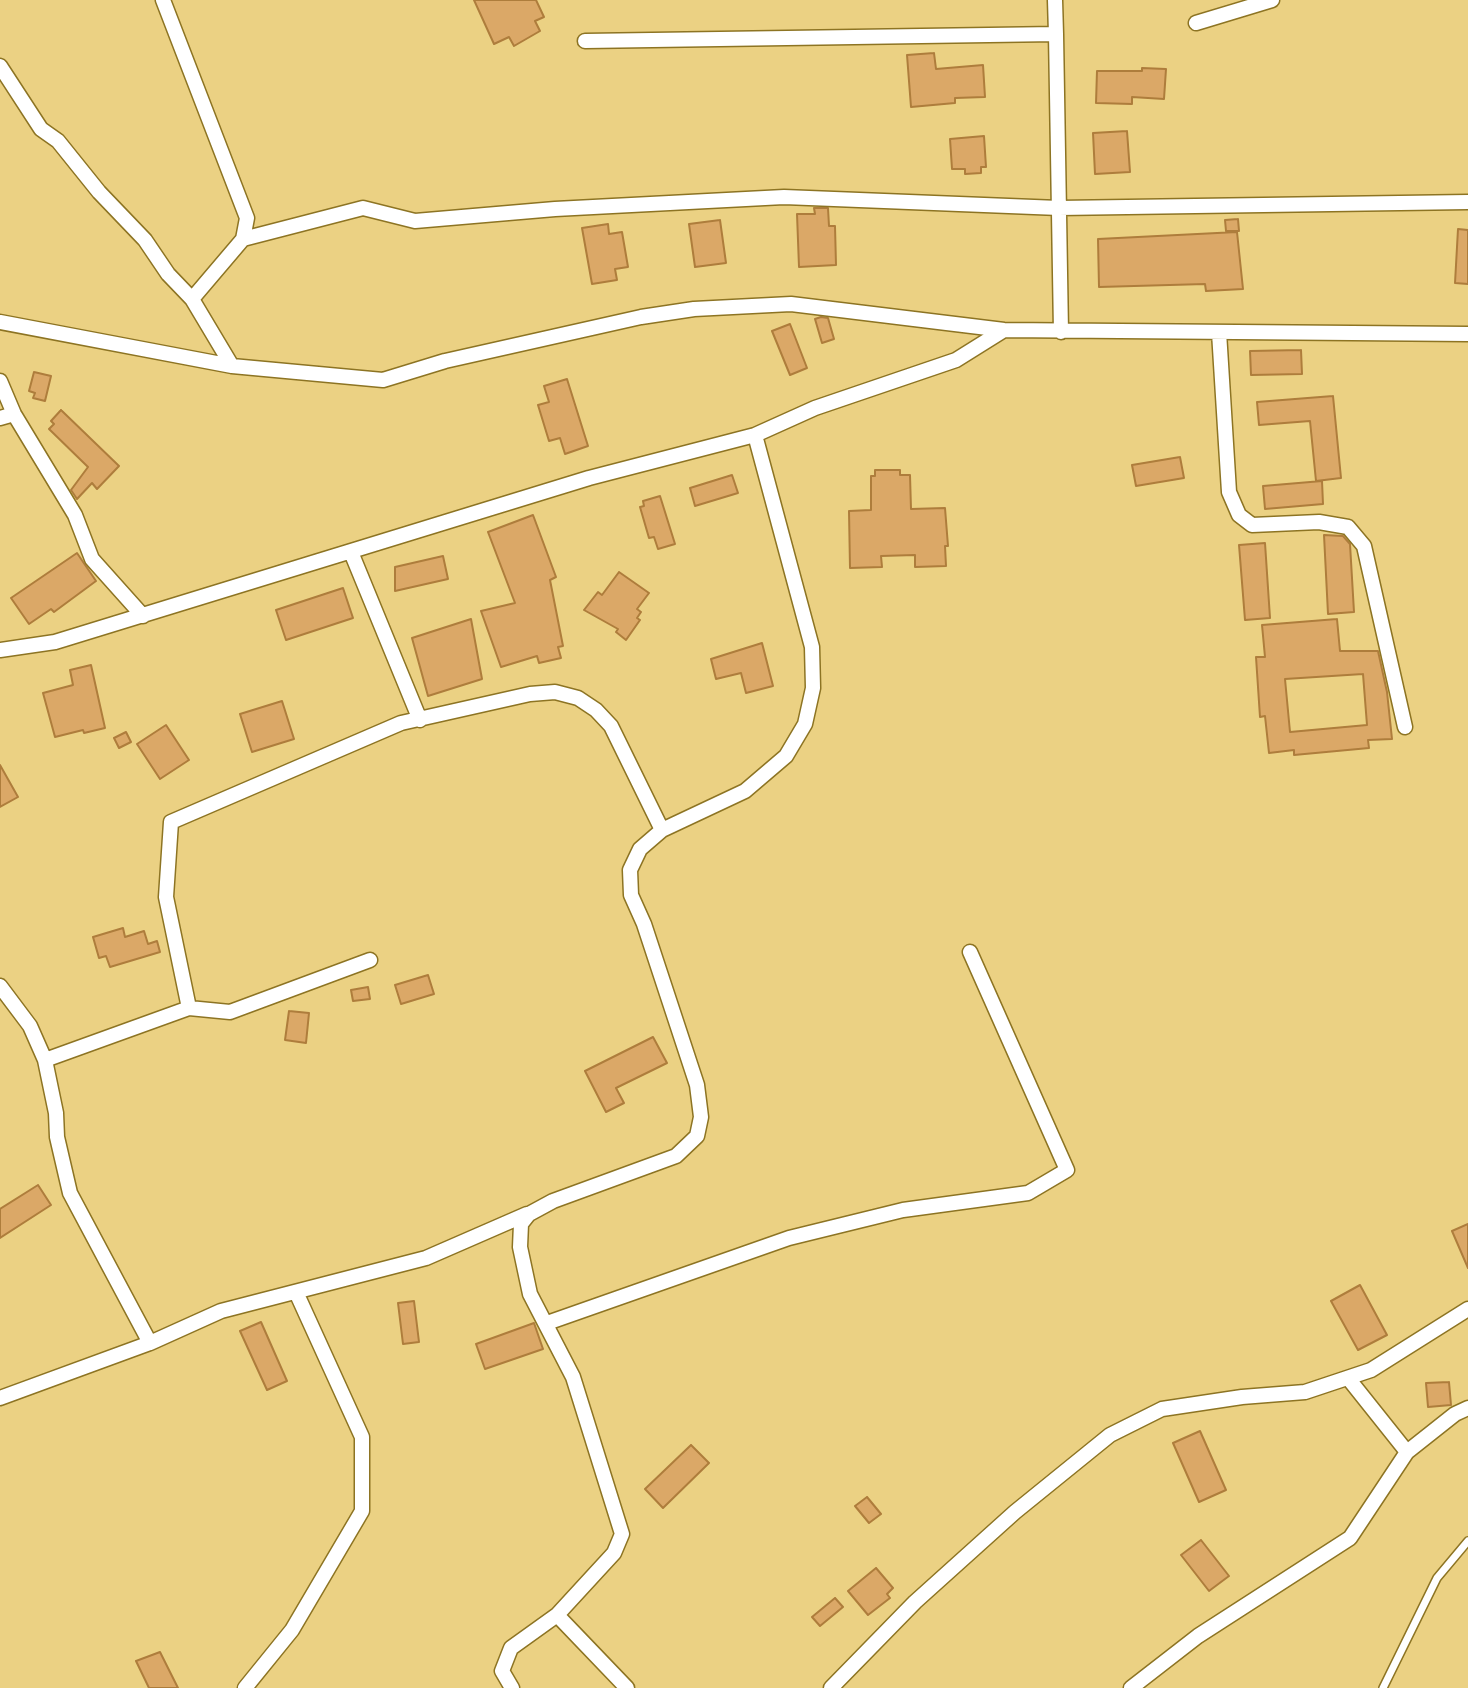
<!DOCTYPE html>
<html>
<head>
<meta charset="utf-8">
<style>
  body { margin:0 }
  canvas { display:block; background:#ebd183 }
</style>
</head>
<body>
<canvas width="1468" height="1688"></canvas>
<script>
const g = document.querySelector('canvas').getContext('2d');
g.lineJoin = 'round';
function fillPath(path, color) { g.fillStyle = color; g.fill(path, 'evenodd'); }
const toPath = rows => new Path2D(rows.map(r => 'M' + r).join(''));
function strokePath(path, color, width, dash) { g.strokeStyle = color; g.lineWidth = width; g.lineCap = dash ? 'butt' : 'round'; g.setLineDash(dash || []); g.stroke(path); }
const building = toPath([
  [474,0,536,0,544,17,535,21,540,31,514,46,509,37,494,44,474,0],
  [934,53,936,69,983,65,985,97,955,98,955,103,911,107,907,55,934,53],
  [1142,68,1166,69,1164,99,1132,97,1132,104,1096,103,1097,71,1142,71,1142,68],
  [1127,131,1130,172,1095,174,1093,133,1127,131],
  [984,136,986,167,981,167,981,173,965,174,965,169,952,169,950,139,984,136],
  [814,208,828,208,829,226,835,226,836,265,799,267,797,214,815,214,814,208],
  [1238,219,1239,231,1226,231,1225,220,1238,219],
  [720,220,726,263,695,267,689,224,720,220],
  [608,224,609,234,622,232,628,267,615,269,617,280,592,284,582,228,608,224],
  [1458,229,1468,230,1468,284,1455,283,1458,229],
  [1237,232,1243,289,1206,291,1205,284,1099,287,1098,239,1237,232],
  [821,317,828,318,834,339,822,343,815,319,821,317],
  [790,324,807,368,790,375,772,331,790,324],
  [1301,350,1302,374,1251,375,1250,351,1301,350],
  [34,372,51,376,45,401,33,398,35,393,29,391,34,372],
  [567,379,588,446,565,454,560,438,549,441,538,405,549,402,544,386,567,379],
  [1333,396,1341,478,1316,481,1310,421,1259,425,1257,402,1333,396],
  [61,410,119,466,97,489,92,483,77,499,71,490,88,467,49,429,54,424,51,421,61,410],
  [1180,457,1184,478,1136,486,1132,465,1180,457],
  [875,470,900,470,900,475,910,475,911,509,945,508,948,546,945,546,946,566,915,567,915,555,881,556,882,567,850,568,849,511,871,510,871,476,875,476,875,470],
  [732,475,738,493,695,506,690,488,732,475],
  [1322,481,1323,504,1265,509,1263,486,1322,481],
  [660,496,675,544,658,549,654,537,649,538,640,507,644,506,643,501,660,496],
  [533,515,556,577,550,580,563,646,558,647,561,658,539,663,537,656,501,667,481,611,515,603,488,532,533,515],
  [1324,535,1343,536,1350,544,1354,612,1328,614,1324,535],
  [1265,543,1270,618,1245,620,1239,545,1265,543],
  [77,553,96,581,54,612,51,609,29,624,11,598,77,553],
  [443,556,448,579,395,591,395,567,443,556],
  [619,572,649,593,637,609,641,612,637,618,640,620,626,640,616,632,618,629,584,610,598,592,602,595,619,572],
  [343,588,353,618,286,640,276,610,343,588],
  [471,619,482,679,428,696,412,638,471,619],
  [1337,619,1340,651,1378,651,1387,692,1392,739,1368,740,1369,748,1294,755,1294,750,1269,753,1265,716,1260,717,1256,657,1265,657,1262,625,1337,619],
  [1363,674,1367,725,1290,732,1285,679,1363,674],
  [762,643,773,686,746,693,741,673,716,679,711,659,762,643],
  [91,665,105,728,84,733,83,730,55,737,43,693,73,685,70,670,91,665],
  [282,701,294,739,252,752,240,714,282,701],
  [166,725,189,760,160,779,137,744,166,725],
  [126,732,131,742,119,748,114,738,126,732],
  [0,765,18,797,0,807,0,765],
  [123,928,125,937,144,931,148,944,157,941,160,952,110,967,106,956,99,958,93,937,123,928],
  [428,975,434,994,401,1004,395,985,428,975],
  [368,987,370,999,353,1001,351,990,368,987],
  [289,1011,309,1013,306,1043,285,1040,289,1011],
  [653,1037,667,1063,616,1088,624,1103,606,1112,585,1071,653,1037],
  [38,1185,51,1205,0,1238,0,1209,38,1185],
  [1468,1224,1468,1268,1452,1231,1468,1224],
  [1360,1285,1387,1335,1358,1350,1331,1301,1360,1285],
  [414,1301,419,1342,403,1344,398,1303,414,1301],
  [261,1322,287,1381,267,1390,240,1331,261,1322],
  [534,1323,543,1349,485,1369,476,1344,534,1323],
  [1449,1382,1451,1405,1428,1407,1426,1383,1449,1382],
  [1200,1431,1226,1490,1199,1502,1173,1443,1200,1431],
  [691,1445,709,1463,663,1508,645,1489,691,1445],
  [867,1497,881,1514,869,1523,855,1506,867,1497],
  [1201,1540,1229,1576,1209,1591,1181,1555,1201,1540],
  [876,1568,893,1588,887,1594,890,1598,868,1615,848,1591,876,1568],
  [835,1598,843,1607,820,1626,812,1617,835,1598],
  [160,1652,178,1688,149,1688,136,1661,160,1652]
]);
const lane = toPath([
  [1383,1688,1437,1578,1468,1541]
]);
const street = toPath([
  [163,0,247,218,243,239,192,299],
  [1055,0,1056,34],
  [1196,23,1272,0],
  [585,41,1056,34,1061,332],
  [0,66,41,129,58,141,99,192,145,240,168,274,192,299,232,366],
  [243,239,363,208,415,221,555,209,784,197,1059,208,1468,202],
  [0,322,232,366,383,380,445,361,641,317,694,309,791,304,1004,330,1468,334],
  [1219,332,1229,492,1239,515,1252,525,1319,522,1348,527,1364,546,1405,727],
  [0,381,14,414,75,515,92,559,143,616],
  [0,418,14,414],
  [351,552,420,720],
  [0,650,55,642,589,478,755,435,815,408,956,360,1004,330],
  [0,986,30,1026,45,1060,56,1113,57,1137,70,1193,150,1343],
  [189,1008,166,897,171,822,401,723,530,694,555,692,578,698,596,710,611,726,662,830],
  [45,1060,189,1008,230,1012,370,960],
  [547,1323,789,1238,903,1210,1028,1193,1067,1170,970,952],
  [1348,1378,1407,1452],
  [0,1398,150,1343,221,1311,426,1258,527,1214],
  [557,1615,627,1688],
  [245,1688,292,1630,362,1511,362,1437,296,1292],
  [512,1688,502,1671,511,1648,557,1615,614,1553,622,1534,573,1377,530,1294,520,1247,521,1224,529,1214,553,1201,676,1156,697,1136,701,1117,697,1085,644,924,631,895,630,870,640,849,662,830,745,791,786,756,805,724,813,688,812,647,755,435],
  [831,1688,915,1602,1015,1512,1110,1435,1162,1409,1242,1397,1305,1392,1371,1370,1468,1309],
  [1131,1688,1198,1636,1350,1538,1407,1452,1455,1414,1468,1408]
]);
fillPath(building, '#dba867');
strokePath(building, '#ae7d3c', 2);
strokePath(lane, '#8d7423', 10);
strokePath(street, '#8d7423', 17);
strokePath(lane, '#fff', 7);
strokePath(street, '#fff', 14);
</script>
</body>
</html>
